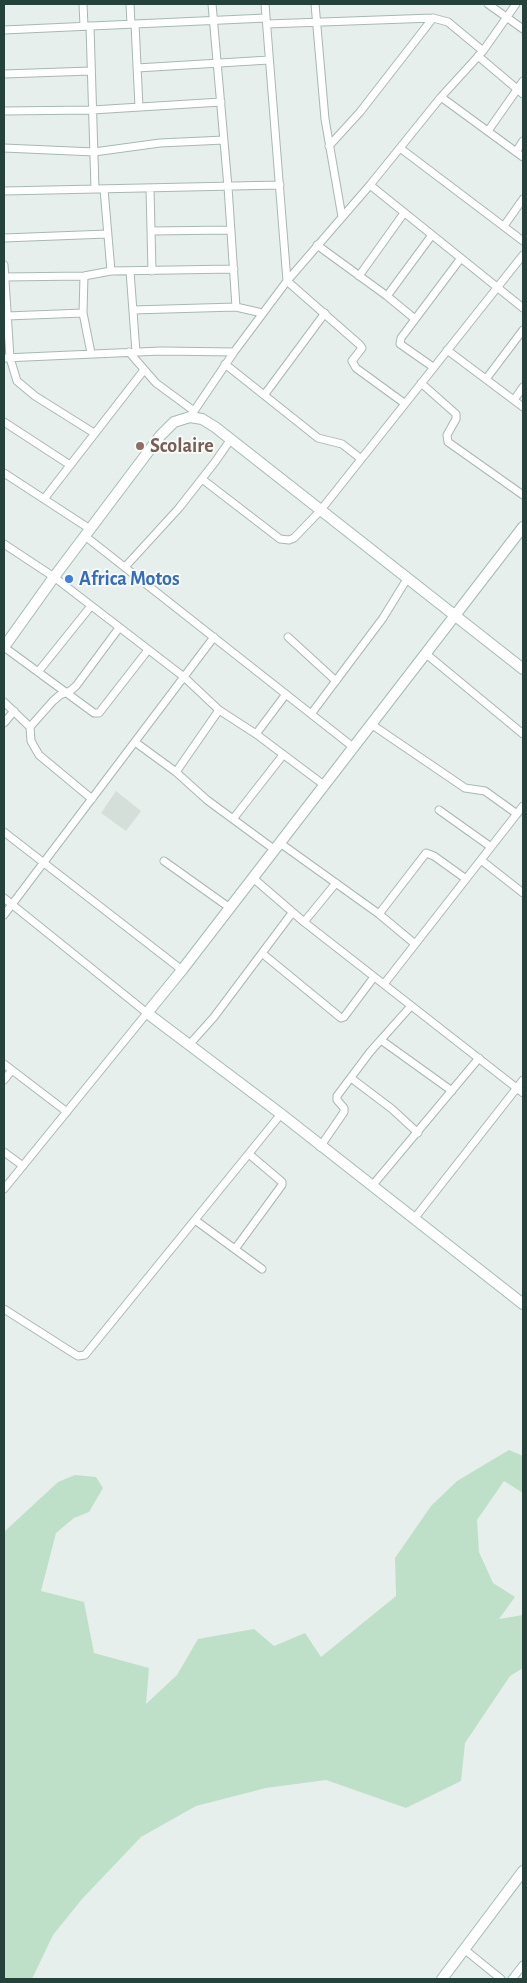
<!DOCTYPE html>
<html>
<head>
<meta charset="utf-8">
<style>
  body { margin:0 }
  #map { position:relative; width:527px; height:1983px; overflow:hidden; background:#e6efeb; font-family:"Alegreya Sans",sans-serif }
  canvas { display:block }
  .frame { position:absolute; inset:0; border:5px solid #24423a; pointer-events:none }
</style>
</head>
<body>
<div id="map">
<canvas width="527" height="1983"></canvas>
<div class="frame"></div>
</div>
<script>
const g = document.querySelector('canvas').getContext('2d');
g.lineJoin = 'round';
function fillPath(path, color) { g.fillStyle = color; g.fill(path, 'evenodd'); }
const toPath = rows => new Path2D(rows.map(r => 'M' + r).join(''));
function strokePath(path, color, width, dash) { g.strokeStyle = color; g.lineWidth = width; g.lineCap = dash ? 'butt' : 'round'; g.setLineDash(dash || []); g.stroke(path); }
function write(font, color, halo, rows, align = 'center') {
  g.font = font + ' "Alegreya Sans",sans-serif'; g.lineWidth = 4; g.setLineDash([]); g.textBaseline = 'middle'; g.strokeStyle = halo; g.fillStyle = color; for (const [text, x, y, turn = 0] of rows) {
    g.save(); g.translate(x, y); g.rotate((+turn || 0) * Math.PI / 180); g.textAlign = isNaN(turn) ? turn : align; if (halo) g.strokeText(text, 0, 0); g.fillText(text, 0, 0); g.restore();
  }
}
const built = toPath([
  [116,791,141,811,126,831,101,813]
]);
const green = toPath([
  [509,1450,523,1456,523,1493,504,1481,477,1520,479,1552,493,1583,515,1597,499,1619,523,1615,523,1668,510,1676,465,1743,461,1781,406,1808,326,1780,266,1788,196,1806,141,1837,82,1899,53,1935,32,1979,4,1979,4,1532,58,1482,75,1475,96,1477,103,1488,89,1512,74,1518,56,1533,41,1591,84,1602,94,1653,149,1668,146,1704,177,1675,198,1639,254,1629,274,1646,305,1633,321,1657,396,1596,395,1558,431,1506,457,1481]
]);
const street = toPath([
  [83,4,84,26],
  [130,4,131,24],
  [212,4,228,187,236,307],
  [315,4,325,119,342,217],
  [488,4,523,29],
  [135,24,139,107],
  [267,24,433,18,448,22,483,51],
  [90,26,95,189],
  [4,30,266,18],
  [478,56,523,94],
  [137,68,269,60],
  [4,74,91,71],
  [441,97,523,157],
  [4,111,92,110,221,102],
  [488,131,523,81],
  [329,146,360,112,433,18],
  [4,148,94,152,160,143,224,140],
  [400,148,523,241],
  [516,152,523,141],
  [370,185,523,308],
  [104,189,111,271,234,269],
  [150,189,152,271],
  [4,191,280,185],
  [504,226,523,199],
  [151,231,230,230],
  [4,238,107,234],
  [317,245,387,296,415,319],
  [4,265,10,358,17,381,35,396,94,433],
  [130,271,136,352],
  [84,276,83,313,91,353],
  [359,276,404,213],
  [4,277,84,276,111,271],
  [387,296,432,235],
  [133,310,236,307,262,313],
  [7,316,83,313],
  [447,350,523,407],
  [129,352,156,383,194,411],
  [4,358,161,351,234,352],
  [225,364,313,434,318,438,342,444,360,458],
  [433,367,400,344,401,338,461,258],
  [486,379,523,330],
  [421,383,456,414,456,419,447,435,448,442,523,495],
  [265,394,325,313],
  [514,400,523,387],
  [404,403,356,368,352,361,362,348,360,345,287,281,370,185,441,97,483,51,516,4],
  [190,417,234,352,287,281,265,4],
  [4,422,70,465],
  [4,473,90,529],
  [202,479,280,539,289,540,294,538,320,511,523,255],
  [44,499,144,370],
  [85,536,353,747],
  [4,544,54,577,184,677,219,710,256,734,324,785],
  [125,567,179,508,215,462,231,439],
  [288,637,336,681],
  [4,647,94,713,99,713,148,650],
  [425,653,523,734],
  [38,672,91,606],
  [4,702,30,727,31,741,39,755,92,799],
  [311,714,383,618,407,579],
  [4,723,14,711],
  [371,724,465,788,485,791,517,814],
  [30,727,53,701,60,695,70,691,76,686,119,628],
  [256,734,286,694],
  [135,742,176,772,207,800,275,850],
  [176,772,219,710],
  [439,810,491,847],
  [233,819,283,755],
  [4,832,182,970],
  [280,843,379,914,415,944],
  [481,860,523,893],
  [164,861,230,908],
  [253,878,304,922,523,1093],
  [4,898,147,1013,4,1189],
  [379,914,426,853,434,856,466,879],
  [4,915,214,637],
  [304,922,336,883],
  [263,954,341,1018,344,1017,374,977],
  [384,984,523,806],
  [381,1040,452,1091],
  [189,1045,214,1017,292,913],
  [4,1064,67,1112],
  [351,1078,392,1109,418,1133],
  [4,1080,12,1070],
  [320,1147,344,1112,344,1108,337,1100,337,1096,370,1052,411,1006],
  [4,1152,23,1166],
  [372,1186,479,1058],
  [414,1219,523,1080],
  [195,1220,262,1269],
  [235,1249,282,1185,282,1182,249,1154],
  [4,1309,73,1353,78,1356,85,1355,281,1114],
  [464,1949,501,1979],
  [512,1979,523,1965]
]);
const secondary = toPath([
  [523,527,182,970,147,1013,281,1114,523,1304],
  [4,647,54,577,160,436,174,422,190,417,202,419,215,427,523,669],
  [442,1979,523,1871]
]);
const markers = [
  [140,446,5,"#8d6e63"],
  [69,579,5,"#3f7fe0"]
];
const educationNames = [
  ["Scolaire",150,446]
];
const shopNames = [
  ["Africa Motos",79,579]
];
fillPath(built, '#d4dfda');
fillPath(green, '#bfe0c8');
strokePath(street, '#a8b8b2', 9);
strokePath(secondary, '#a4bbb3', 12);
strokePath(street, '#fff', 7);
strokePath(secondary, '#fff', 10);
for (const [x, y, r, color] of markers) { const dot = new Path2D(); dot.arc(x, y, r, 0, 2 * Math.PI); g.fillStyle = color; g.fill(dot); strokePath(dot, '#f7fbf9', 2); }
write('bold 20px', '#785e54', '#f7fbf9', educationNames, 'left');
write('bold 20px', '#366cbe', '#f7fbf9', shopNames, 'left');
</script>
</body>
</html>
